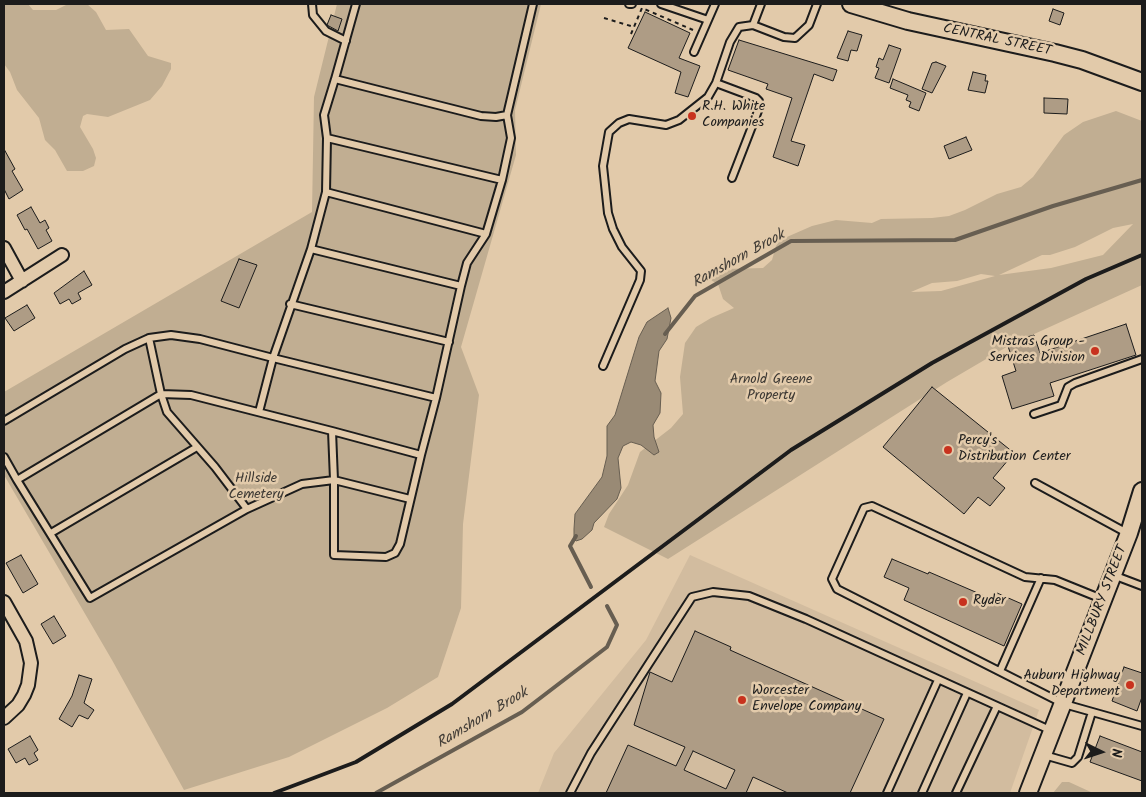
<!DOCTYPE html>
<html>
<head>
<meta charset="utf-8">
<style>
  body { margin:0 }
  #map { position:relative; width:1146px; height:797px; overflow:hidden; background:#e2caaa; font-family:Kalam,sans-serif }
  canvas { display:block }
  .frame { position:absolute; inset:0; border:5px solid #1c1c1c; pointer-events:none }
  .north { position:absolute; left:1076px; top:727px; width:50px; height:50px; -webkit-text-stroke:4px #e2caaa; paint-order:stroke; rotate:94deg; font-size:14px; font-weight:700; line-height:20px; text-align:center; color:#1c1c1c }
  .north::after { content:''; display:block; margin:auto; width:18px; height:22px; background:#1c1c1c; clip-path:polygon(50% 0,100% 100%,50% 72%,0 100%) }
</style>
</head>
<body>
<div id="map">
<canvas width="1146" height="797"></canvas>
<div class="frame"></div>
<div class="north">N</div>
</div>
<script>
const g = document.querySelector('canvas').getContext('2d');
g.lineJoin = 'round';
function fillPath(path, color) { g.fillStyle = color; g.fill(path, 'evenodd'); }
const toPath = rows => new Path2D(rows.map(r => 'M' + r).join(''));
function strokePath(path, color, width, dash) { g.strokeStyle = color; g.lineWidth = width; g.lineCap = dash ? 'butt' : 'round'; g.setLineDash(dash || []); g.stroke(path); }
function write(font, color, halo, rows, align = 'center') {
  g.font = font + ' Kalam,sans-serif'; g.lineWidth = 5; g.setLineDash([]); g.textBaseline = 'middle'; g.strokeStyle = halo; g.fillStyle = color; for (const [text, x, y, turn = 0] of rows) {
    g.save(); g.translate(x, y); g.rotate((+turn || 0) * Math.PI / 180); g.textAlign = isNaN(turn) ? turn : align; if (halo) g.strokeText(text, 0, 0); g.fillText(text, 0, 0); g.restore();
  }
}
const built = toPath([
  [690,555,1039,710,1010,793,538,793,554,753,646,640]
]);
const green = toPath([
  [4,4,28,4,33,10,56,10,68,4,87,4,96,12,106,30,129,29,148,56,171,63,171,69,162,86,150,100,108,117,87,114,83,116,80,127,93,149,96,158,94,166,83,171,67,171,55,150,45,140,39,118,17,90,10,72,4,64],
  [337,4,541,4,515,110,516,155,461,347,479,395,463,524,461,608,438,677,387,708,289,757,184,790,112,660,4,475,4,392,312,212,314,97],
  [1116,111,1142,121,1142,285,1010,345,947,382,668,559,604,527,609,514,628,485,640,452,671,428,683,414,680,377,685,343,696,327,711,318,734,308,723,299,718,284,707,278,725,269,763,268,772,260,776,246,780,240,812,226,836,220,872,223,881,219,932,218,949,216,965,210,997,194,1021,187,1033,177,1064,135,1083,122],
  [1133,224,1103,255,1051,268,999,275,1042,255,1050,255,1075,247,1113,228],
  [981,274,995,276,941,291,911,292,932,283,957,281],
  [1062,782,1069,782,1093,793,1053,793]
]);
const water = toPath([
  [668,308,671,318,667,339,659,351,655,381,661,393,660,413,653,425,654,437,659,452,654,455,641,445,631,442,623,446,618,458,621,488,617,499,594,523,592,530,582,539,576,541,574,539,574,529,575,514,602,477,607,456,607,426,615,415,639,337,647,322,668,308]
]);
const stream = toPath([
  [665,334,695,296,791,241,955,240,1053,206,1142,180],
  [576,536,570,546,591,587],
  [376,793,522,712,607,647,617,625,607,606]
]);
const building = toPath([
  [1053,9,1064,13,1060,25,1049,21,1053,9],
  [645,12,690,33,679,58,700,66,688,97,675,93,681,72,628,48,645,12],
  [331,15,342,19,338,31,327,25,331,15],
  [848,31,862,35,857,51,851,50,848,61,837,58,848,31],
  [739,40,837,70,833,81,814,74,791,141,805,145,798,166,773,157,792,98,766,89,768,84,728,70,739,40],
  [889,45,901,49,889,83,875,78,879,68,876,67,879,58,883,60,889,45],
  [936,62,946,66,932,93,922,89,932,63,936,62],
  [973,72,986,75,985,81,988,81,985,93,968,90,973,72],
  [893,79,926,93,919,111,909,107,911,102,906,100,908,95,890,88,893,79],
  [1044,98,1068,99,1067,114,1044,113,1044,98],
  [966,137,972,150,949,159,944,146,966,137],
  [4,149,15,169,12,171,23,190,9,199,4,189,4,149],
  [31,207,40,223,45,220,49,228,46,230,52,241,38,249,27,229,25,230,17,215,31,207],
  [239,259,257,265,239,308,221,301,239,259],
  [84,271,92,285,78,293,81,299,72,304,69,299,60,304,54,293,84,271],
  [27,305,35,318,14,331,5,318,27,305],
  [1126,324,1136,355,1050,383,1054,396,1012,409,1002,376,1016,371,1007,343,1034,335,1040,353,1126,324],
  [932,387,1014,453,993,478,1005,488,990,506,978,497,964,514,883,447,932,387],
  [21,555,38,584,23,593,6,563,21,555],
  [892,559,928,574,929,572,994,600,997,593,1022,604,1004,646,904,600,909,588,884,577,892,559],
  [54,616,66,636,53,644,41,624,54,616],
  [695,631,731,647,730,650,884,719,850,793,788,793,753,777,746,793,606,793,628,745,676,766,685,747,634,725,650,672,672,682,695,631],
  [693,751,735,770,726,789,684,770,693,751],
  [1124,667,1142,673,1142,697,1137,711,1112,701,1124,667],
  [79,675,92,679,84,703,94,710,88,719,79,715,72,727,59,719,72,696,79,675],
  [30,736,38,750,34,753,38,760,29,765,25,758,16,763,8,749,30,736],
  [1100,736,1142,752,1142,781,1090,762,1100,736]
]);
const path = toPath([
  [604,18,634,27],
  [631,34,642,8,693,30]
]);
const service = toPath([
  [312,4,313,15,326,31,346,41],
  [356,4,335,79,481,116,496,117,507,115,533,4],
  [629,4,632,4],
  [661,4,708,20],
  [753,25,761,4],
  [694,52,715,4],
  [716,83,756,98,759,101,758,111,732,178],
  [327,138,502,180,486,234],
  [502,180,511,138,507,115],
  [326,192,327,138,324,115,335,79],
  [311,249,326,192,486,234,467,263,461,286],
  [290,304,449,342],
  [603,366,640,280,641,271,622,247,613,229,608,213,603,166,609,132,619,123,629,119,666,125,679,120,708,97,716,83,730,42,739,27,753,25,784,37,795,38,809,25,817,4],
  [259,412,273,358,200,339,171,335,149,338,161,394,191,395,332,431],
  [1034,414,1061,405,1068,387,1075,383,1142,359],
  [4,421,125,349,149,338],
  [421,455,436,398,273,358,311,249,461,286,436,398],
  [4,457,17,480],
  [1035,483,1127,533],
  [247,509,90,598,17,480,161,394,167,412,215,467,247,509,302,484,334,480,334,555,386,557,395,553,400,544,421,455,332,431,334,480,410,499],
  [51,533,197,447],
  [1113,575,1142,586],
  [1102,599,1055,580,1025,577,872,506,864,508,832,579,837,589,1064,704,1142,726],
  [1000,671,1041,578],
  [1044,755,1072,763,1078,757,1092,712],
  [570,793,591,753,692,597,713,592,749,596,806,619,1052,731],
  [887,793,938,680],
  [922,793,967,693],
  [956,793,997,706]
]);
const minor = toPath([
  [4,248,22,281],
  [4,292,62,255],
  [4,602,26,641,31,663,28,685,24,695,18,705,4,718]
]);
const tertiary = toPath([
  [851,4,908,21,1055,53,1082,60,1142,82],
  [1028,793,1129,533,1142,491]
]);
const rail = toPath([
  [274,793,356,762,452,704,791,450,932,363,1086,279,1142,255]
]);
const markers = [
  [692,116,5,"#c8321e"],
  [1095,351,5,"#c8321e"],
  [948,450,5,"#c8321e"],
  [963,602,5,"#c8321e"],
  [1130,685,5,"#c8321e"],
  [742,700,5,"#c8321e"]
];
const streetNames = [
  ["CENTRAL STREET",997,41,12],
  ["MILLBURY STREET",1103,601,-69]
];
const poiNames = [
  ["R.H. White",702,108],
  ["Companies",702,124],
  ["Mistras Group -",1085,343,"right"],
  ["Services Division",1085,359,"right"],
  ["Percy's",958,442],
  ["Distribution Center",958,458],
  ["Ryder",973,602],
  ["Auburn Highway",1120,677,"right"],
  ["Department",1120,693,"right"],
  ["Worcester",752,692],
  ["Envelope Company",752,708]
];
const parkNames = [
  ["Arnold Greene",771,381],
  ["Property",771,397],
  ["Hillside",256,480],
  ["Cemetery",256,496]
];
const waterNames = [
  ["Ramshorn Brook",739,260,-29],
  ["Ramshorn Brook",483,719,-31]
];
fillPath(built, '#d2bc9f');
fillPath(green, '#c1ae92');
fillPath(water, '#998a75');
strokePath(water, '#675e51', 1);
strokePath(stream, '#675e51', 4);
fillPath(building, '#ae9c85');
strokePath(building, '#1c1c1c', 1);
strokePath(service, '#1c1c1c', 10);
strokePath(minor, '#1c1c1c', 16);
strokePath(tertiary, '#1c1c1c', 20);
strokePath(path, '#1c1c1c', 2, [4, 4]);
strokePath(service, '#e2caaa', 6);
strokePath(minor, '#e2caaa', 12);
strokePath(tertiary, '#e2caaa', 16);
strokePath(rail, '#1c1c1c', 4);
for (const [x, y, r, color] of markers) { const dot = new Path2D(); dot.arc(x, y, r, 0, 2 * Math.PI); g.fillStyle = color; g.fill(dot); strokePath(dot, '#e2caaa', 2); }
write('14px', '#1c1c1c', '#e2caaa', streetNames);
write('14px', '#1c1c1c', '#e2caaa', poiNames, 'left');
write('14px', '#3d3934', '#e2caaa', parkNames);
write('italic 15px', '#423d37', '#e2caaa', waterNames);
</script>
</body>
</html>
